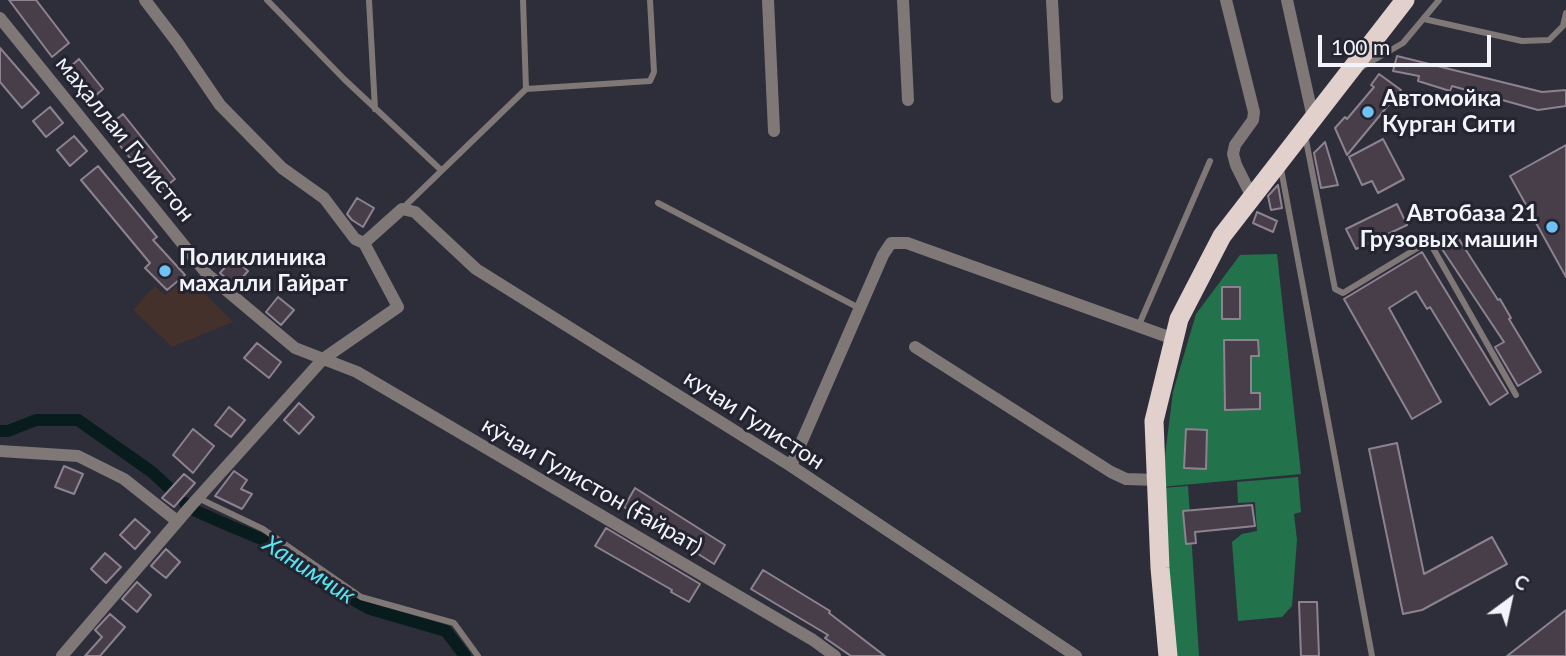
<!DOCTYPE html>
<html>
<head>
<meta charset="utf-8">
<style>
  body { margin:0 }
  #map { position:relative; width:1566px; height:656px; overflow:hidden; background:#2d2e3a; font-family:Lato,sans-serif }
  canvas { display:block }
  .north { position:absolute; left:1475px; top:565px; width:70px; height:70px; -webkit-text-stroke:5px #232430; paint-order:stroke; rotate:33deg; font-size:19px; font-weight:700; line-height:28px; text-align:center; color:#f2f3fb }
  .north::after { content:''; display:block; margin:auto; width:24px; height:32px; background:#f2f3fb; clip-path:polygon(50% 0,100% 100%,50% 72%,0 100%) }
  .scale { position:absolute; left:1318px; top:35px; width:173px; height:32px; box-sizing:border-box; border:4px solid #f2f3fb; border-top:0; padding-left:9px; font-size:21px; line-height:24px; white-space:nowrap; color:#f2f3fb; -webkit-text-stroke:5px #232430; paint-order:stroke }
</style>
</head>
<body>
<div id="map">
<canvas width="1566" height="656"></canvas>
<div class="north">С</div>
<div class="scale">100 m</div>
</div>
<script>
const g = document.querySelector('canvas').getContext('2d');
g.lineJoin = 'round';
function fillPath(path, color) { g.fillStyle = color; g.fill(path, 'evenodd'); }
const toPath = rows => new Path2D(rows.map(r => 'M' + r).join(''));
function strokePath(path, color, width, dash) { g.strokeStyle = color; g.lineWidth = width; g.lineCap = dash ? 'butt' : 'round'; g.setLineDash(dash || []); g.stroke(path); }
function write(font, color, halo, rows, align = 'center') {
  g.font = font + ' Lato,sans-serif'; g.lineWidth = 6; g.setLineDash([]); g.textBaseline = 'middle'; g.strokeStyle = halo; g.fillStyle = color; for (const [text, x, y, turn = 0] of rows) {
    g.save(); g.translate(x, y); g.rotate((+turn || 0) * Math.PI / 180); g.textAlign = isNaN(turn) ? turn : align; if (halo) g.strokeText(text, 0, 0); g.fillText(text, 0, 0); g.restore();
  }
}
const education = toPath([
  [188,277,233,322,172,347,133,310,155,286,165,295]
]);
const forest = toPath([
  [1277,254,1301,474,1161,487,1173,392,1196,314,1240,255],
  [1298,477,1301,512,1294,514,1297,540,1292,606,1282,617,1238,621,1232,542,1242,534,1257,531,1255,502,1238,503,1237,482],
  [1188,486,1199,656,1176,656,1162,488]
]);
const canal = toPath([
  [0,431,8,431,36,420,78,420,152,472,168,487],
  [185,503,189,508,230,526,276,545,326,585,370,609,446,631,465,656]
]);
const building = toPath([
  [9,0,36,0,69,43,52,57,9,0],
  [0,48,39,93,22,108,0,82,0,48],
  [1397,56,1542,92,1566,90,1566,106,1538,110,1452,86,1450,91,1418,81,1419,76,1393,71,1397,56],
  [79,59,103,89,87,103,62,74,79,59],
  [1379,74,1401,90,1347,155,1335,128,1345,117,1347,119,1374,87,1371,85,1379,74],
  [50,107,63,123,46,137,33,121,50,107],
  [123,114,175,179,158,193,106,128,123,114],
  [74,136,87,151,70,166,57,150,74,136],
  [1383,139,1404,179,1378,193,1372,181,1362,185,1349,157,1383,139],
  [1325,142,1338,185,1321,188,1314,153,1325,142],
  [1566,145,1566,277,1510,176,1566,145],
  [98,166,157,237,153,240,185,275,167,290,145,268,150,263,81,180,98,166],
  [1278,185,1282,208,1271,210,1268,196,1278,185],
  [357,198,374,208,363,227,352,220,347,214,357,198],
  [1397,204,1407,225,1356,249,1346,229,1397,204],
  [1257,212,1277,221,1273,232,1253,223,1257,212],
  [1455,233,1498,300,1500,299,1511,318,1509,319,1541,372,1518,386,1495,347,1504,342,1438,243,1455,233],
  [1422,252,1508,393,1490,405,1430,307,1427,309,1416,291,1389,308,1441,402,1412,419,1344,299,1422,252],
  [233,258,248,271,235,286,220,273,233,258],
  [1222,287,1240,287,1240,319,1222,319,1222,287],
  [278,297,294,310,281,325,266,312,278,297],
  [1224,340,1258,340,1259,356,1251,356,1251,393,1260,393,1260,409,1225,410,1224,340],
  [257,343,281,362,269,378,244,358,257,343],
  [299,403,314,417,299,434,284,420,299,403],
  [229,407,245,420,231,437,215,425,229,407],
  [193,429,214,446,193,473,173,455,193,429],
  [1186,429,1207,430,1206,469,1184,468,1186,429],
  [1397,443,1424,574,1492,537,1507,564,1422,610,1403,614,1369,449,1397,443],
  [64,466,83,474,74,494,55,487,64,466],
  [234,471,247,480,241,489,252,494,242,509,215,496,234,471],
  [184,474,195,483,174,507,162,498,184,474],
  [635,488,725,545,714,564,624,507,635,488],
  [1252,505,1255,526,1195,532,1196,543,1186,544,1183,511,1252,505],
  [135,519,150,532,135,549,120,535,135,519],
  [606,528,700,584,689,602,671,592,672,590,595,546,606,528],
  [166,549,180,562,166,578,151,566,166,549],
  [105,553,121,567,106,583,91,569,105,553],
  [763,570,830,611,829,613,885,656,851,656,825,638,828,635,751,589,763,570],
  [137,582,151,595,137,612,122,599,137,582],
  [1299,602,1317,602,1319,656,1301,656,1299,602],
  [1566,610,1566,656,1507,656,1566,610],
  [110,614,125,627,100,656,85,656,102,637,95,630,110,614]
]);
const service = toPath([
  [267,0,344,79,441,170],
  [369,0,375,109],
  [1424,19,1522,41,1549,40,1563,26,1566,13],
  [1362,67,1403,43,1439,0],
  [526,89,650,81,654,72,650,0],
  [1305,135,1335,289,1343,293,1429,241,1516,395],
  [1281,169,1372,656],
  [658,203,859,308],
  [403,208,526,89,523,0],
  [1138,327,1210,161],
  [198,498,263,529,361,597,454,623,478,656]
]);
const minor = toPath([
  [145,0,177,42,220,105,282,168,324,198,355,239,364,243,402,209,415,212,476,269,791,466,1076,656],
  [768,0,774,131],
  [903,0,908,100],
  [1052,0,1057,97],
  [1226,0,1254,112,1253,120,1235,145,1233,154,1236,165,1252,197],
  [1287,0,1313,118],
  [0,18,207,274,295,348,357,372,813,640,835,656],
  [915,347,1111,472,1126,479,1157,480],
  [0,451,78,456,124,479,177,521],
  [791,466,883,255,891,243,907,243,1174,339],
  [62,656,189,508,323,359,398,307,364,243]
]);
const trunk = toPath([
  [1168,656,1160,568,1154,421,1179,319,1222,236,1405,0]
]);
const markers = [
  [1368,112,7,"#6fc2f4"],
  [1552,227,7,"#6fc2f4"],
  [165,271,7,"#6fc2f4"]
];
const poiNames = [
  ["Автомойка",1382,99],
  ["Курган Сити",1382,125],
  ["Автобаза 21",1538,214,"right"],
  ["Грузовых машин",1538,240,"right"],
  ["Поликлиника",179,258],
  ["махалли Гайрат",179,284]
];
const streetNames = [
  ["маҳаллаи Гулистон",125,139,51],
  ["кучаи Гулистон",754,420,33],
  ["кӯчаи Гулистон (Ғайрат)",592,486,30]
];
const waterNames = [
  ["Ханимчик",309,570,33]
];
fillPath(education, '#44312b');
fillPath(forest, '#22724c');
strokePath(canal, '#091c1d', 12);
fillPath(building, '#473e49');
strokePath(building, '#8d8290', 2);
strokePath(service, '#807877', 6);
strokePath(minor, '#807877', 12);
strokePath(trunk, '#e2d0cd', 19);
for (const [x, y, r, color] of markers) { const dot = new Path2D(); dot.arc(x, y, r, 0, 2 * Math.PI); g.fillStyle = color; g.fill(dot); strokePath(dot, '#232430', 2.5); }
write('bold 23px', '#f2f3fb', '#232430', poiNames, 'left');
write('23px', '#f2f3fb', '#232430', streetNames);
write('italic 24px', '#55e5ef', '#232430', waterNames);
</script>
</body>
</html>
